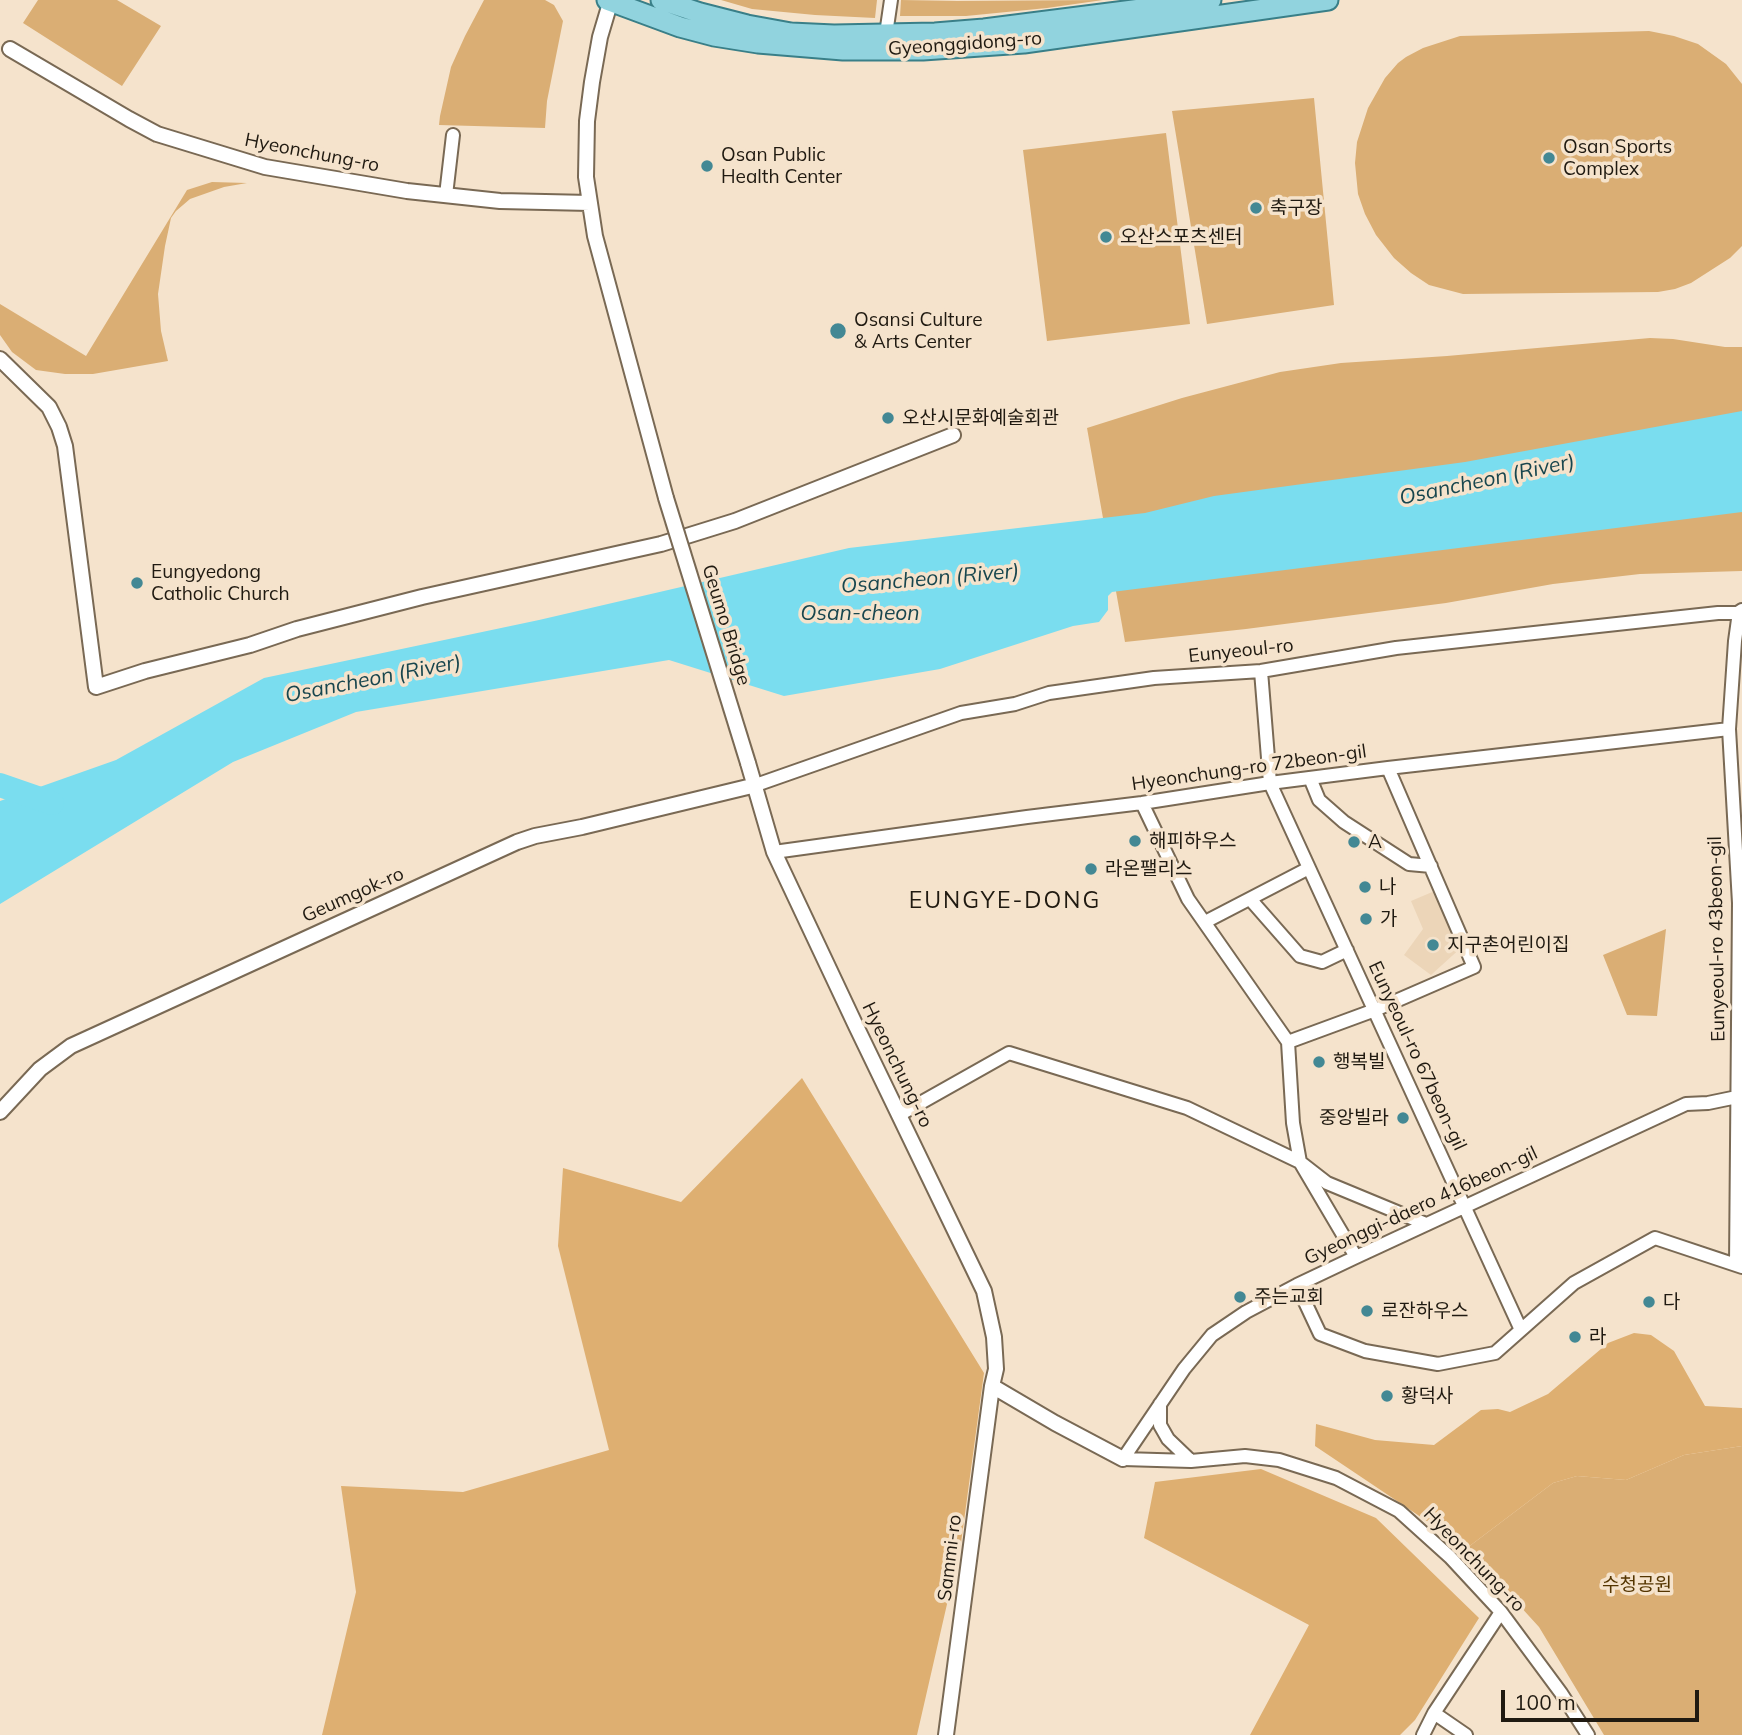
<!DOCTYPE html>
<html>
<head>
<meta charset="utf-8">
<style>
  body { margin:0 }
  #map { position:relative; width:1742px; height:1735px; overflow:hidden; background:#f5e3cc; font-family:Mulish,sans-serif }
  canvas { display:block }
  .scale { position:absolute; left:1501px; top:1690px; width:198px; height:32px; box-sizing:border-box; border:4px solid #201a11; border-top:0; padding-left:9px; font-size:21px; line-height:24px; white-space:nowrap; color:#201a11; -webkit-text-stroke:5px #f5e3cc; paint-order:stroke }
</style>
</head>
<body>
<div id="map">
<canvas width="1742" height="1735"></canvas>
<div class="scale">100 m</div>
</div>
<script>
const g = document.querySelector('canvas').getContext('2d');
g.lineJoin = 'round';
function fillPath(path, color) { g.fillStyle = color; g.fill(path, 'evenodd'); }
const toPath = rows => new Path2D(rows.map(r => 'M' + r).join(''));
function strokePath(path, color, width, dash) { g.strokeStyle = color; g.lineWidth = width; g.lineCap = dash ? 'butt' : 'round'; g.setLineDash(dash || []); g.stroke(path); }
function write(font, color, halo, rows, align = 'center') {
  g.font = font + ' Mulish,"Noto Sans KR",sans-serif'; g.lineWidth = 7; g.setLineDash([]); g.textBaseline = 'middle'; g.strokeStyle = halo; g.fillStyle = color; for (const [text, x, y, turn = 0] of rows) {
    g.save(); g.translate(x, y); g.rotate((+turn || 0) * Math.PI / 180); g.textAlign = isNaN(turn) ? turn : align; if (halo) g.strokeText(text, 0, 0); g.fillText(text, 0, 0); g.restore();
  }
}
const built = toPath([
  [1437,890,1463,946,1431,975,1404,955,1423,929,1411,901]
]);
const green = toPath([
  [38,0,117,0,161,26,122,86,23,23],
  [484,0,545,0,554,5,563,21,547,101,545,128,439,125,440,116,451,67,465,36],
  [721,0,877,0,875,18,815,15,752,9],
  [901,0,958,1,1103,0,1047,8,966,16,900,16],
  [1649,31,1674,36,1698,44,1726,64,1742,84,1742,246,1730,258,1691,283,1675,289,1658,292,1463,294,1429,285,1411,273,1394,258,1376,235,1365,214,1358,194,1355,163,1357,142,1368,108,1385,78,1398,63,1406,57,1423,48,1460,36],
  [1314,98,1334,305,1207,324,1172,111],
  [1166,133,1190,324,1047,341,1023,150],
  [212,182,247,183,224,187,190,199,176,211,171,218,165,246,158,294,161,331,168,361,93,374,65,374,36,370,12,352,0,335,0,304,86,356,187,190],
  [1650,338,1673,339,1725,347,1742,347,1742,571,1640,574,1553,584,1446,603,1246,629,1125,642,1087,428,1182,398,1280,372,1341,363,1447,356],
  [1666,929,1657,1016,1627,1015,1603,955],
  [1742,1446,1742,1735,1604,1735,1539,1627,1467,1548,1553,1483,1577,1476,1626,1480,1684,1455]
]);
const forest = toPath([
  [802,1078,984,1373,961,1543,917,1735,322,1735,356,1592,341,1486,463,1492,609,1450,558,1246,563,1168,681,1202],
  [1634,1333,1651,1335,1674,1351,1705,1406,1742,1408,1742,1446,1684,1455,1626,1480,1577,1476,1553,1483,1467,1548,1315,1446,1316,1424,1375,1440,1434,1445,1481,1410,1498,1409,1510,1412,1548,1394,1608,1343],
  [1261,1469,1376,1518,1479,1618,1415,1720,1400,1735,1250,1735,1309,1625,1144,1538,1155,1482]
]);
const water = toPath([
  [1742,411,1742,512,1112,592,1108,596,1108,610,1099,622,1073,626,940,669,784,696,669,660,356,712,233,762,0,904,0,801,116,760,264,678,539,620,849,548,1145,513,1214,496,1465,462]
]);
const river = toPath([
  [0,785,52,803]
]);
const minor = toPath([
  [886,34,891,0],
  [446,195,453,135],
  [1261,671,1270,783,1521,1330],
  [1310,778,1319,800,1344,822,1409,864,1431,866],
  [756,785,961,713,1015,704,1049,693,1154,678,1261,671,1396,648,1718,613,1742,613],
  [1142,803,1188,899,1288,1042,1293,1123,1300,1162,1327,1183,1426,1224],
  [774,852,1027,817,1142,803,1270,783,1388,768,1729,729],
  [1250,899,1300,956,1322,962,1347,950],
  [1205,922,1309,868],
  [1288,1042,1375,1010,1474,967,1388,768],
  [1737,1097,1708,1103,1686,1104,1356,1257,1297,1285,1320,1334,1365,1351,1438,1364,1495,1353,1574,1283,1655,1238,1742,1267],
  [899,1115,1009,1053,1187,1108,1300,1162,1356,1257],
  [1736,1265,1739,903,1729,729,1735,641,1739,612,1742,610],
  [1160,1404,1160,1425,1168,1439,1191,1461],
  [1123,1459,1191,1461,1245,1456,1279,1460,1336,1478,1399,1511,1450,1557,1501,1612,1561,1693,1588,1735],
  [1123,1459,1184,1369,1212,1335,1246,1312,1297,1285],
  [1434,1713,1466,1735],
  [1423,1735,1434,1713,1501,1612]
]);
const tertiary = toPath([
  [611,0,600,37,592,82,587,121,586,177,595,236,666,498],
  [10,49,129,119,157,134,265,167,407,191,500,201,590,203],
  [0,359,49,407,59,427,65,446,96,687,145,671,250,645,297,629,422,597,661,544,735,521,953,435],
  [748,763,774,852,856,1026,984,1291,994,1337,996,1369,992,1386,946,1735],
  [0,1112,40,1069,71,1046,517,842,535,836,582,827,756,785],
  [992,1386,1055,1423,1123,1459]
]);
const primary = toPath([
  [607,0,680,27,714,36,758,43,843,50,923,50,1024,43,1328,0],
  [661,0,700,13,747,25,791,33,834,35,935,33,984,29,1211,0]
]);
const tertiaryBridge = toPath([
  [666,498,748,763]
]);
const markers = [
  [1549,158,7,"#438894"],
  [707,166,7,"#438894"],
  [1256,208,7,"#438894"],
  [1106,237,7,"#438894"],
  [838,331,9,"#438894"],
  [888,418,7,"#438894"],
  [137,583,7,"#438894"],
  [1135,841,7,"#438894"],
  [1354,842,7,"#438894"],
  [1091,869,7,"#438894"],
  [1365,887,7,"#438894"],
  [1366,919,7,"#438894"],
  [1433,945,7,"#438894"],
  [1319,1062,7,"#438894"],
  [1403,1118,7,"#438894"],
  [1240,1297,7,"#438894"],
  [1649,1302,7,"#438894"],
  [1367,1311,7,"#438894"],
  [1575,1337,7,"#438894"],
  [1387,1396,7,"#438894"]
];
const streetNames = [
  ["Gyeonggidong-ro",965,44,-4],
  ["Hyeonchung-ro",312,153,11],
  ["Geumo Bridge",726,625,73],
  ["Eunyeoul-ro",1241,651,-6],
  ["Hyeonchung-ro 72beon-gil",1249,768,-8],
  ["Geumgok-ro",353,895,-24],
  ["Eunyeoul-ro 43beon-gil",1717,939,-91],
  ["Eunyeoul-ro 67beon-gil",1417,1056,65],
  ["Hyeonchung-ro",897,1065,64],
  ["Gyeonggi-daero 416beon-gil",1421,1206,-25],
  ["Sammi-ro",950,1558,-83],
  ["Hyeonchung-ro",1474,1560,46]
];
const poiNames = [
  ["Osan Sports",1563,147],
  ["Complex",1563,169],
  ["Osan Public",721,155],
  ["Health Center",721,177],
  ["축구장",1270,208],
  ["오산스포츠센터",1120,237],
  ["Osansi Culture",854,320],
  ["& Arts Center",854,342],
  ["오산시문화예술회관",902,418],
  ["Eungyedong",151,572],
  ["Catholic Church",151,594],
  ["해피하우스",1149,841],
  ["A",1368,842],
  ["라온팰리스",1105,869],
  ["나",1379,887],
  ["가",1380,919],
  ["지구촌어린이집",1447,945],
  ["행복빌",1333,1062],
  ["중앙빌라",1389,1118,"right"],
  ["주는교회",1254,1297],
  ["다",1663,1302],
  ["로잔하우스",1381,1311],
  ["라",1589,1337],
  ["황덕사",1401,1396]
];
const parkNames = [
  ["수청공원",1637,1585]
];
const waterNames = [
  ["Osancheon (River)",1487,480,-12],
  ["Osancheon (River)",930,579,-5],
  ["Osan-cheon",860,614],
  ["Osancheon (River)",373,679,-11]
];
const quarterNames = [
  ["EUNGYE-DONG",1005,901]
];
fillPath(built, '#ecd5b8');
fillPath(green, '#daae74');
fillPath(forest, '#deaf71');
fillPath(water, '#7addef');
strokePath(river, '#7addef', 24);
strokePath(minor, '#796954', 16);
strokePath(tertiary, '#796954', 18);
strokePath(primary, '#397f88', 23);
strokePath(minor, '#fff', 12);
strokePath(tertiary, '#fff', 14);
strokePath(primary, '#91d3de', 19);
strokePath(tertiaryBridge, '#796954', 18, []);
strokePath(tertiaryBridge, '#fff', 14);
for (const [x, y, r, color] of markers) { const dot = new Path2D(); dot.arc(x, y, r, 0, 2 * Math.PI); g.fillStyle = color; g.fill(dot); strokePath(dot, '#f5e3cc', 2.5); }
write('19px', '#201a11', '#f5e3cc', streetNames);
write('19px', '#201a11', '#f5e3cc', poiNames, 'left');
write('19px', '#543500', '#f5e3cc', parkNames);
write('italic 21px', '#18464e', '#f5e3cc', waterNames);
g.letterSpacing = '2px';
write('23px', '#201a11', '#f5e3cc', quarterNames);
g.letterSpacing = '0px';
</script>
</body>
</html>
